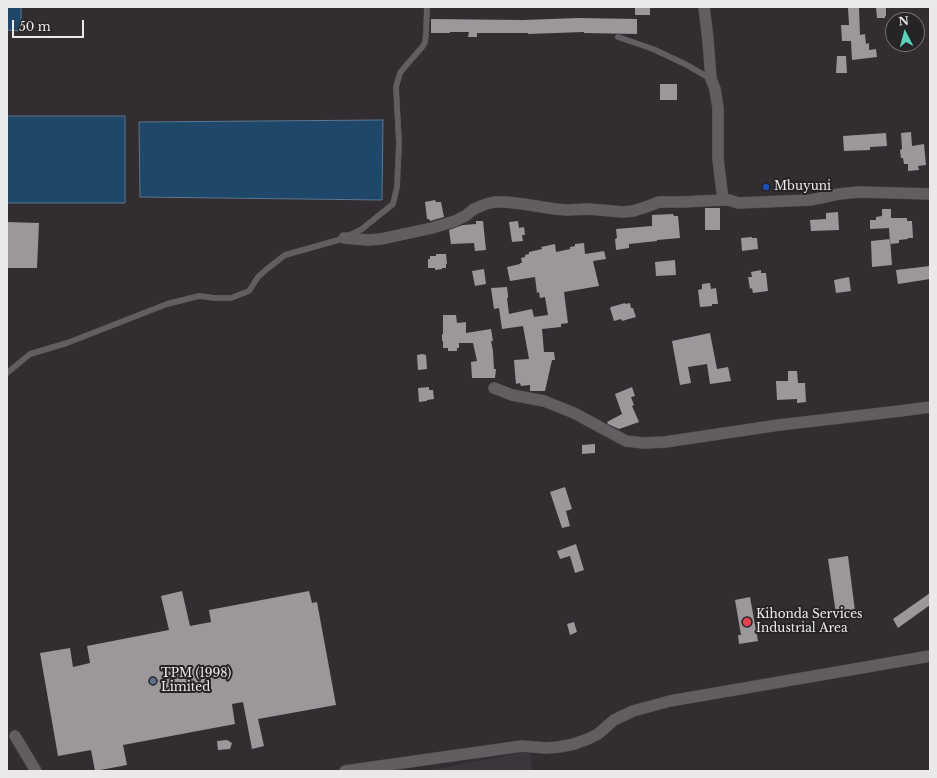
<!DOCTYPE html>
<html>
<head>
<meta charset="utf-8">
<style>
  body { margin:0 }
  #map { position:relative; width:937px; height:778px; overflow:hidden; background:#312d31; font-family:"Libre Baskerville",serif }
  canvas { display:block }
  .frame { position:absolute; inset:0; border:8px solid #ebe8ea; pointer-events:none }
  .north { position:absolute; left:885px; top:12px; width:40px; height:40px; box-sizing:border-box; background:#272427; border:1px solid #757275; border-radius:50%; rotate:354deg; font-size:11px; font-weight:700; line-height:16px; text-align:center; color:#ebe8ea }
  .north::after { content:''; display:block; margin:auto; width:14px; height:18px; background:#5cceba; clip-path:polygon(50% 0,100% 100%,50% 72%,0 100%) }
  .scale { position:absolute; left:12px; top:20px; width:72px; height:18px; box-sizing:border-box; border:2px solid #ebe8ea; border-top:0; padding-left:5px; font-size:12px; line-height:14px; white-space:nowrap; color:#ebe8ea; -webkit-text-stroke:3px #272427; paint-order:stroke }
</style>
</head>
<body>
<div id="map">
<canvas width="937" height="778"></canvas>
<div class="frame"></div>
<div class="north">N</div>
<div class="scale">50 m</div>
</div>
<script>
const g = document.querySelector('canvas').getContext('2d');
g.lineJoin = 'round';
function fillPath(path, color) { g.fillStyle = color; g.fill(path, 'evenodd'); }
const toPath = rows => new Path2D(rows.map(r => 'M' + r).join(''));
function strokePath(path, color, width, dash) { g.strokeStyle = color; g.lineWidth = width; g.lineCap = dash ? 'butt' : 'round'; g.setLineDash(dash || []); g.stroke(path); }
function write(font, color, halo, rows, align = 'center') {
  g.font = font + ' "Libre Baskerville",serif'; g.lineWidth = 4; g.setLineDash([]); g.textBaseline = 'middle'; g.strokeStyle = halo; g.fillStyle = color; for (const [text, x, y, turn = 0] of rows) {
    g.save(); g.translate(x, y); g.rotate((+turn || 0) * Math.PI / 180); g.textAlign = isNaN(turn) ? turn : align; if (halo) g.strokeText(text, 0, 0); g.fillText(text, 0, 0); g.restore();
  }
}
const built = toPath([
  [529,751,533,771,427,771]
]);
const water = toPath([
  [7,7,21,7,21,31,7,30,7,7],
  [7,116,125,116,125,203,7,203,7,116],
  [383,120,382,200,140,197,139,122,383,120]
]);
const building = toPath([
  [635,7,650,7,650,15,635,15],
  [859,7,860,35,865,34,866,44,869,43,869,50,876,49,877,57,852,60,851,41,842,41,841,25,849,25,848,8],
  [876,7,886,7,886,16,885,16,885,18,877,18],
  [579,18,637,19,637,34,584,33,584,32,528,34,528,33,477,33,477,37,468,37,469,32,450,32,450,33,431,33,431,19,523,20],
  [837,56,846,56,847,73,836,73],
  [660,84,677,84,677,100,660,100],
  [911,132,912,146,924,144,926,165,918,166,919,170,908,171,908,164,904,164,903,158,901,158,900,150,902,149,901,133],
  [886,133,887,146,870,147,870,150,844,151,843,136],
  [435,200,436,202,441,202,444,217,430,221,429,219,427,219,425,202],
  [705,208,720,208,720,230,705,230],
  [882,209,891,209,891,218,907,218,907,221,912,221,913,238,908,238,908,239,899,240,899,243,890,244,889,228,870,229,870,220,876,220,876,217,882,216],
  [838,212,839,230,811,231,810,220,826,219,826,213],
  [673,214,674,216,678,216,680,238,657,240,657,241,629,244,629,248,616,250,615,239,617,238,616,229,652,226,652,215],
  [476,221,483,221,486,250,475,251,474,243,451,244,449,230,463,225,476,224],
  [518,221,519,228,524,227,525,235,522,235,523,241,512,242,509,222],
  [7,222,39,223,37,268,7,268],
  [752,237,752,238,757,238,758,249,742,251,741,238],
  [890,239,892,265,872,267,871,241],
  [584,243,585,254,604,251,606,259,593,261,599,286,564,292,568,323,561,324,561,327,542,329,544,352,554,352,555,360,552,360,545,391,530,391,530,385,521,386,520,383,516,384,515,373,514,360,529,359,523,326,502,329,499,308,494,309,491,288,507,287,508,295,508,298,507,298,509,314,532,309,534,317,548,315,545,297,540,298,539,292,537,293,535,277,510,281,507,267,520,264,520,263,522,263,521,258,525,257,525,255,529,254,529,252,542,249,541,247,555,244,556,252,570,249,570,247,575,246,575,244],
  [436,254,446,254,447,264,446,264,446,268,442,268,442,269,435,270,435,268,428,268,428,259,430,259,430,256,436,256],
  [675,260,676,275,656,276,655,262],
  [930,266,930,279,898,284,896,270],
  [484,269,486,284,475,286,472,271],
  [761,270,761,273,766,273,768,291,753,293,752,288,750,289,748,277,752,277,751,272],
  [849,277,851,291,836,293,834,280],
  [710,283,711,289,716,288,718,304,712,304,712,306,700,307,698,290,702,289,702,284],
  [625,303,625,304,630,303,631,308,633,308,636,317,622,321,621,319,614,321,610,308,611,307],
  [443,315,456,315,457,323,466,322,466,333,491,329,493,341,491,341,493,351,494,369,496,369,495,378,472,378,471,362,477,361,473,343,459,343,459,348,457,348,457,351,448,351,448,348,443,348,443,341,442,341,442,334,443,334],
  [710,333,717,369,728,367,731,381,710,384,707,364,688,367,691,383,680,385,672,341],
  [422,354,426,355,427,369,418,370,417,355],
  [788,371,797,371,798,383,805,383,806,402,797,403,797,399,777,400,776,381,788,381],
  [429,387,429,390,433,390,434,399,427,400,427,401,419,402,418,388],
  [632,387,635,396,631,397,634,405,632,406,639,422,619,429,608,424,607,422,622,414,615,394],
  [595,444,595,453,582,454,582,445],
  [565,487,572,509,566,511,570,526,562,528,550,492],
  [576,544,584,570,575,573,570,556,560,559,557,551],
  [848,556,855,611,836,614,828,559],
  [182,591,190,626,211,622,209,610,309,591,312,603,317,602,336,705,258,719,264,746,252,749,243,702,232,704,235,724,123,745,127,765,95,771,91,750,58,756,40,653,70,648,73,667,90,663,87,646,169,630,161,596],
  [930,593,930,605,898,628,893,619],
  [750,597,758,641,739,644,738,635,741,635,735,600],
  [574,622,577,632,570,635,567,624],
  [227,740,232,743,230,749,218,750,217,741]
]);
const lane = toPath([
  [618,37,653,49,685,64,711,79],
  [7,373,30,354,67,343,167,304,199,296,215,298,231,298,249,291,258,277,267,269,285,255,342,239,362,229,393,204,397,187,399,143,396,87,400,73,404,68,423,46,425,42,426,34,427,7]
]);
const street = toPath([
  [704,7,708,40,711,79,715,89,718,108,718,159,723,200,729,200,738,203,811,200,839,194,859,192,930,194],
  [344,238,368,240,381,239,432,228,455,221,465,216,474,209,486,204,494,202,506,202,523,204,555,209,567,210,588,209,623,212,633,211,646,207,659,202,682,202,723,200],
  [494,388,512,395,544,401,574,413,626,441,644,443,665,442,779,425,900,411,930,407],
  [15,736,36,771],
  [345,771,522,746,546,748,559,747,574,744,588,739,598,734,614,720,633,711,670,701,930,656]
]);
const markers = [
  [766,187,4,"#1a4fb4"],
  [747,622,5,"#e0444e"],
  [153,681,4,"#5c6f8a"]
];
const poiNames = [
  ["Mbuyuni",774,187],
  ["Kihonda Services",756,615],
  ["Industrial Area",756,629],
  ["TPM (1998)",161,674],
  ["Limited",161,688]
];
fillPath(built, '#3d353d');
fillPath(water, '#1e4769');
strokePath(water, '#5c7790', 1);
fillPath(building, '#9b979b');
strokePath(lane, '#504d4f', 6);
strokePath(street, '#504d4f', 12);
strokePath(lane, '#615d61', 5.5);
strokePath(street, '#615d61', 11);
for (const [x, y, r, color] of markers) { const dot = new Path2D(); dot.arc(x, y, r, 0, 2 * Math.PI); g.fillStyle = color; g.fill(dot); strokePath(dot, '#272427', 1.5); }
write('12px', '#ebe8ea', '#272427', poiNames, 'left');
</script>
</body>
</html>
